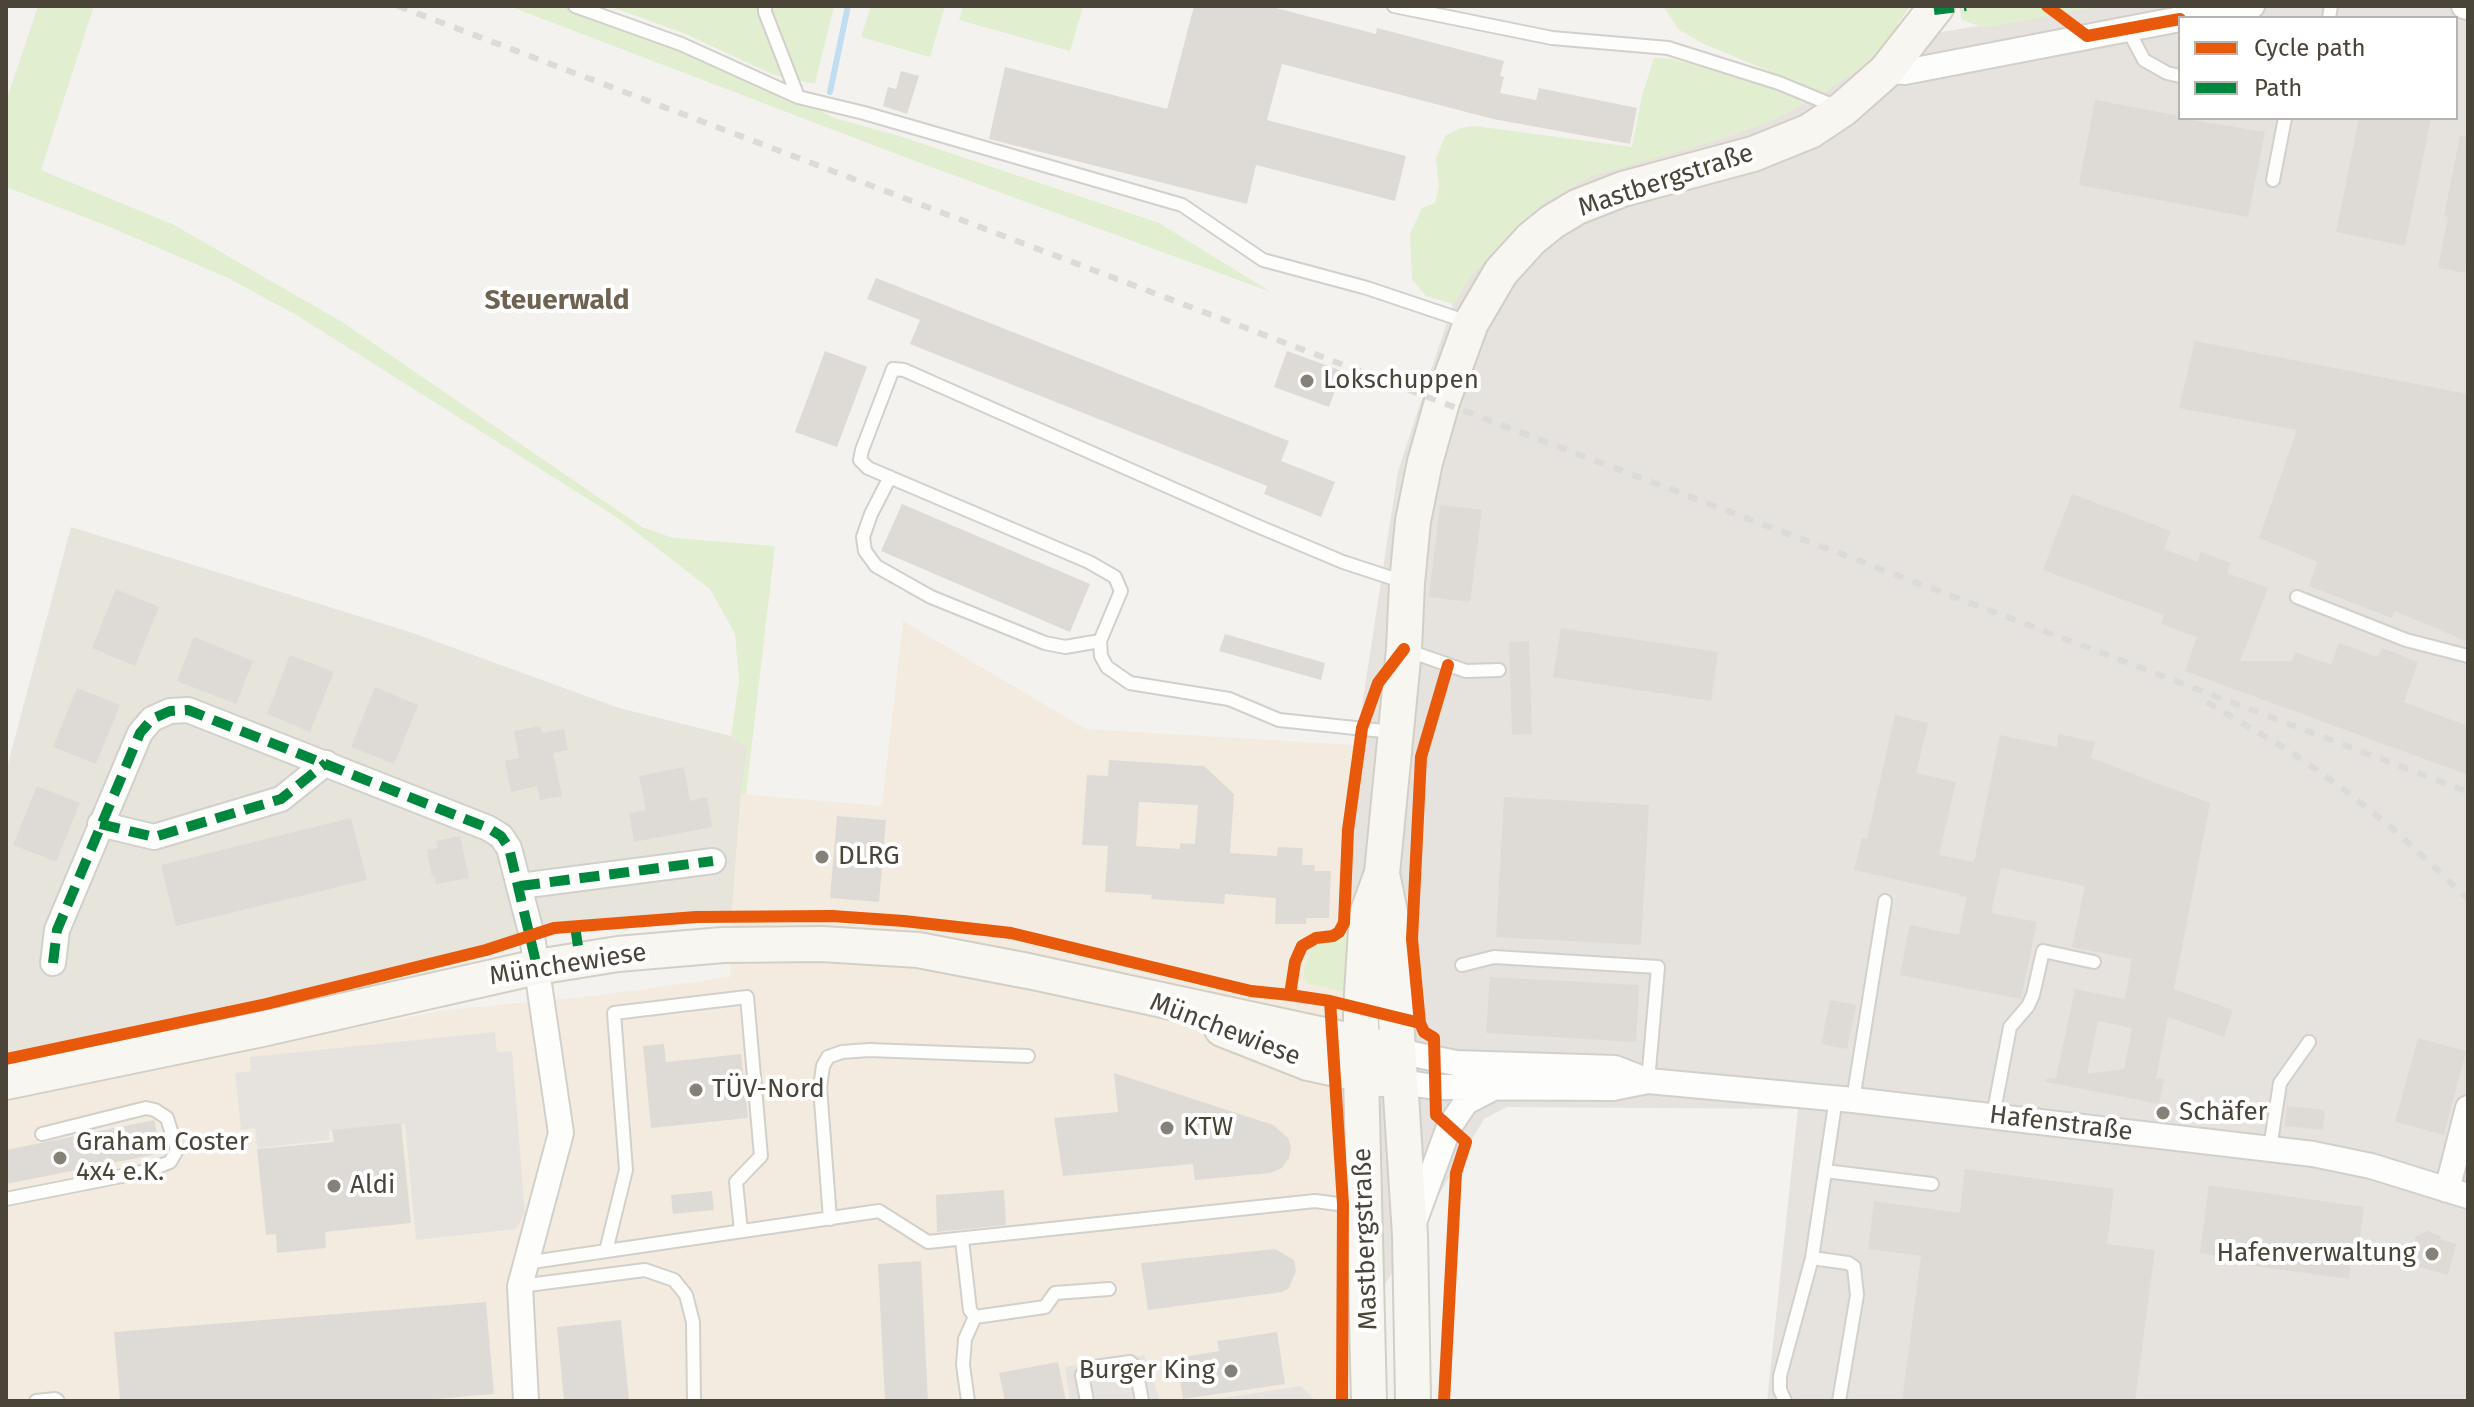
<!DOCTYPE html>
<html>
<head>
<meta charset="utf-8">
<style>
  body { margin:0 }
  #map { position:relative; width:2474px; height:1407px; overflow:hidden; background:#f4f2ee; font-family:"Fira Sans",sans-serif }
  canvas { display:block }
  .frame { position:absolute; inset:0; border:8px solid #4b4439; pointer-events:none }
  .legend { position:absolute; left:2178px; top:16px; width:280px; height:104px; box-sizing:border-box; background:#fff; border:2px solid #b7b4b0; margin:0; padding:10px 14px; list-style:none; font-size:24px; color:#4b4439 }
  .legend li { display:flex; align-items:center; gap:16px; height:40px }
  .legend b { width:40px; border:2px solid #b7b4b0 }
</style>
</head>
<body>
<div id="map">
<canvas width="2474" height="1407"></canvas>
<div class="frame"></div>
<ul class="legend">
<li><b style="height:10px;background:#e8590c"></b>Cycle path</li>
<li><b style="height:10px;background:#00873e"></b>Path</li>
</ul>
</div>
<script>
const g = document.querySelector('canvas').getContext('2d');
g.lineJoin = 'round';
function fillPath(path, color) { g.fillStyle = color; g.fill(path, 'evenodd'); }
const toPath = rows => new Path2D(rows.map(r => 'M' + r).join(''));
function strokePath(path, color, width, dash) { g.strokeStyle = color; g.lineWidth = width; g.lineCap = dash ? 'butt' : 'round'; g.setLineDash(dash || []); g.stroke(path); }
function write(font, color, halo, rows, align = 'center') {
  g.font = font + ' "Fira Sans",sans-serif'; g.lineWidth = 8; g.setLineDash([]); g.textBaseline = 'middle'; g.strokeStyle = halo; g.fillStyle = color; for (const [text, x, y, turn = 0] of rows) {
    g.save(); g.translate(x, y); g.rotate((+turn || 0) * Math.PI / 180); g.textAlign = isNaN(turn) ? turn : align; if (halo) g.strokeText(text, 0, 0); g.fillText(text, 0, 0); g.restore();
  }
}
const residential = toPath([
  [71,527,410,632,619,708,731,736,748,747,741,794,732,912,607,918,551,924,510,940,297,991,6,1054,6,771]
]);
const commercial = toPath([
  [903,621,1086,729,1356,745,1343,1000,1352,1145,1354,1401,6,1401,6,1096,445,1010,593,996,730,977,732,907,741,794,882,806]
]);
const industrial = toPath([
  [2101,6,2468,6,2468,1401,1767,1401,1798,1109,1507,1107,1484,1119,1356,1333,1352,1145,1343,1000,1356,745,1398,471,1453,304,1470,277,1504,239,1546,201,1591,176,1721,139,1773,120,1822,93,1864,65,1887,41],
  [2180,18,2456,18,2456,118,2180,118]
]);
const green = toPath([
  [38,6,94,6,41,170,174,225,342,322,642,527,673,538,775,546,746,794,741,794,748,747,731,736,739,681,735,634,710,589,618,518,298,316,228,278,110,227,6,187,6,101],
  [509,6,575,6,798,97,834,118,896,135,1159,223,1271,292,915,161],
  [609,6,834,6,815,84,774,75,686,34],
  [871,6,945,6,930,57,861,37],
  [963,6,1083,6,1070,51,959,20],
  [1663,6,1910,6,1887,41,1864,65,1822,93,1704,44,1679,30],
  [1959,6,2101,6,1985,28,1962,20],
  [1654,58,1672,59,1760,83,1790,92,1804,103,1773,120,1721,139,1591,176,1546,201,1504,239,1470,277,1453,304,1426,296,1412,279,1410,234,1422,208,1435,203,1439,187,1436,159,1445,136,1461,128,1475,126,1632,147,1642,96],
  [1350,934,1344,992,1307,983,1303,973,1312,946]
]);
const parking = toPath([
  [495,1032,497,1052,512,1051,525,1213,516,1229,416,1240,405,1124,329,1131,329,1140,257,1148,255,1128,241,1130,235,1073,251,1071,250,1057],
  [1144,1355,1160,1401,1070,1401,1065,1367],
  [1301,1386,1316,1401,1203,1401]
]);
const stream = toPath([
  [830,92,848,6]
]);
const building = toPath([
  [1194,6,1268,6,1376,34,1377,28,1504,61,1500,76,1504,77,1500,93,1536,100,1539,88,1637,108,1630,144,1493,119,1282,64,1267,120,1406,156,1395,201,1256,165,1247,204,989,139,1005,67,1167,109],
  [901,71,919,76,907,114,883,106,888,87,896,89],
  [2095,100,2180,116,2180,118,2265,132,2248,217,2079,185],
  [2359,118,2431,118,2405,246,2336,232],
  [2460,136,2468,137,2468,257,2465,273,2438,268,2448,217,2444,216],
  [876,278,1289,441,1281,461,1335,482,1321,517,1264,494,1267,486,910,344,920,320,867,299],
  [2195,341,2468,394,2468,642,2395,611,2392,618,2309,586,2317,562,2259,538,2297,430,2179,408],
  [825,351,867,367,837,447,795,432],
  [1287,351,1342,371,1329,407,1274,387],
  [2072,494,2171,531,2164,549,2197,562,2201,552,2231,563,2227,573,2268,588,2240,661,2292,661,2295,652,2331,665,2339,643,2378,657,2382,648,2418,662,2404,702,2468,726,2468,775,2185,671,2197,637,2161,624,2164,615,2043,570],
  [902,504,1090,584,1070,632,881,551],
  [1440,505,1482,510,1470,602,1429,597],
  [116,589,159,607,135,666,92,648],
  [1561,628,1718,652,1711,701,1553,677],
  [1225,634,1325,663,1321,680,1219,651],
  [194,637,253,661,236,704,177,681],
  [1529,641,1532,734,1512,735,1509,642],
  [290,655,334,672,310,732,267,714],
  [375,687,418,705,394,764,351,747],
  [77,688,120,705,96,764,53,747],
  [1895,715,1928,723,1916,773,1956,782,1939,855,1974,862,2000,735,2057,747,2059,734,2095,742,2091,758,2210,803,2174,989,2233,1010,2224,1037,2168,1017,2156,1078,2164,1079,2159,1104,2046,1082,2046,1079,2056,1078,2075,989,2124,999,2126,992,2132,959,2072,947,2085,886,2001,868,1991,913,2037,922,2021,999,1900,975,1910,925,1959,935,1967,897,1959,896,1960,894,1854,870,1862,838,1867,839],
  [2098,1021,2132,1028,2124,1069,2087,1074],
  [540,726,542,733,564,729,568,750,553,753,562,796,540,800,537,786,511,792,505,761,519,758,514,731],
  [1109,760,1204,766,1234,794,1230,853,1277,856,1278,847,1303,848,1302,865,1315,865,1314,871,1331,871,1329,918,1306,918,1306,924,1275,924,1276,898,1225,894,1224,904,1151,899,1152,895,1105,892,1108,846,1082,845,1087,775,1108,776],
  [1139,802,1198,805,1195,844,1180,843,1180,849,1136,846],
  [684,767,690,801,707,797,712,827,634,842,629,813,646,810,639,776],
  [37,786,80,803,56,862,13,845],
  [1504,797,1649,805,1641,945,1496,937],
  [837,816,886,820,879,902,830,898],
  [351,818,367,880,176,926,161,865],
  [460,836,469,878,436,884,435,876,432,877,427,850,438,848,436,841],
  [1490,977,1639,985,1636,1042,1486,1033],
  [1830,1000,1856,1005,1847,1049,1821,1044],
  [2418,1038,2466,1051,2444,1135,2395,1122],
  [664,1044,666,1062,741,1054,748,1118,651,1128,643,1046],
  [1114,1073,1273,1125,1288,1138,1291,1147,1289,1158,1282,1168,1270,1173,1195,1180,1193,1164,1063,1176,1054,1118,1118,1112],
  [2287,1106,2325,1110,2323,1130,2285,1126],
  [154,1120,162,1153,6,1184,6,1150],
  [401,1123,411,1223,325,1232,326,1248,277,1253,276,1234,266,1235,257,1149,334,1142,332,1130],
  [1965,1169,2114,1189,2107,1244,2155,1250,2135,1401,1902,1401,1921,1256,1868,1249,1874,1201,1960,1213],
  [2209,1185,2364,1207,2357,1260,2351,1259,2349,1279,2232,1263,2233,1258,2200,1253],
  [1004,1190,1006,1225,937,1232,936,1195],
  [712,1191,714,1210,673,1214,671,1195],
  [2429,1230,2431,1233,2441,1236,2440,1239,2456,1244,2448,1275,2408,1264,2416,1236],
  [1275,1249,1294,1260,1296,1271,1289,1288,1282,1292,1148,1310,1141,1263],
  [921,1261,928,1401,885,1401,878,1264],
  [486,1302,494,1394,411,1401,120,1401,114,1332],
  [621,1320,629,1401,564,1401,557,1327],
  [1277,1332,1285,1384,1183,1399,1177,1358,1219,1351,1217,1341],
  [1058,1362,1066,1401,1005,1401,999,1373]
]);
const service = toPath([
  [575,6,681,44,798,97,864,113,1182,205,1263,260,1367,288,1468,322],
  [765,6,765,12,798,97],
  [1394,6,1552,38,1668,48,1779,83,1837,107],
  [2329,18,2331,6],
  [2127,28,2144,60,2167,73,2180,76],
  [2273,180,2285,118],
  [890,477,871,514,863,537,865,551,876,566,931,597,1045,643,1065,647,1100,641],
  [2297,597,2406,640,2468,656],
  [1406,650,1466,671,1499,670],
  [1393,732,1279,720,1229,699,1130,683,1107,667,1101,656,1100,641,1121,591,1115,577,1089,562,868,468,860,460,862,450,893,369,904,370,1255,525,1343,562,1404,582],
  [1462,965,1494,957,1658,967,1648,1081],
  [1853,1100,1885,901],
  [1993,1116,2010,1027,2028,1006,2033,995,2043,951,2094,962],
  [2270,1148,2280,1083,2309,1042],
  [1825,1171,1932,1184],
  [6,1199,147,1171,170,1162,177,1150,167,1118,155,1110,146,1108,42,1134],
  [830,1219,820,1087,823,1066,828,1057,842,1052,869,1050,1028,1056],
  [962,1240,970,1310,975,1317,1045,1307,1055,1293,1109,1289],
  [606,1251,626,1170,614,1013,747,997,761,1156,736,1182,741,1231],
  [1812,1258,1848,1263,1854,1267,1857,1295,1839,1401],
  [525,1263,879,1211,928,1242,1315,1201,1362,1207],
  [520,1286,645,1270,674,1280,686,1295,693,1322,694,1401],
  [36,1401,55,1399,58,1401],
  [968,1401,963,1365,965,1339,975,1317],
  [1087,1401,1082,1375,1087,1368,1130,1362,1136,1368,1142,1401],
  [1785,1401,1780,1390,1780,1376,1812,1258,1836,1098]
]);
const minor = toPath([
  [2464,6,2468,7],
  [2185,18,2252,6],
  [1886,71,1905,72,2180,19],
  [100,824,154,837,281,799,326,763],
  [520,886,713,861],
  [53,963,57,930,140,733,152,719,170,711,188,710,488,828,501,836,509,848,532,936,561,1133,520,1286,526,1401],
  [1398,1051,1456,1063,1615,1068,1648,1081,1853,1100,2313,1154,2371,1166,2468,1196],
  [1401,1082,1435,1087,1613,1088,1648,1081],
  [2447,1190,2468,1108],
  [1413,1225,1449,1127,1466,1102,1491,1089]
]);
const secondary = toPath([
  [1382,874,1393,927,1396,1018,1410,1235,1413,1401],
  [1222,1029,1308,1063,1381,1079],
  [6,1082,262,1029,537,967,618,954,723,945,822,944,918,950,1028,971,1398,1051],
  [1369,1401,1361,1076,1361,1009,1367,914,1382,873,1404,649,1407,583,1413,521,1425,462,1442,402,1471,323,1501,272,1531,239,1552,222,1577,207,1623,189,1753,154,1810,131,1843,109,1886,71,1937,6]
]);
const rail = toPath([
  [398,6,2468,792],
  [2207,702,2291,752,2341,787,2398,833,2468,899]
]);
const quiet = toPath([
  [1934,10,1966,6],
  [100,824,154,837,281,799,326,763],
  [520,886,713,861],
  [575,926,580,960],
  [53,963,57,930,140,733,152,719,170,711,188,710,488,828,501,836,509,848,537,967]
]);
const cycleway = toPath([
  [2047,6,2087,36,2180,19],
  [1404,649,1378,683,1362,728,1348,830,1344,923,1339,932,1333,936,1316,938,1302,946,1295,962,1290,995,1330,1001,1420,1023],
  [1330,1001,1343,1204,1342,1401],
  [6,1059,266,1004,486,950,554,928,696,917,832,916,904,921,1011,933,1251,991,1290,995],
  [1444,1401,1456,1173,1466,1142,1436,1115,1434,1038,1424,1032,1420,1023,1412,939,1421,757,1448,665]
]);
const markers = [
  [1307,381,8,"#868178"],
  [822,857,8,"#868178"],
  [696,1090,8,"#868178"],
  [2163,1113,8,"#868178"],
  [1167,1128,8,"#868178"],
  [60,1158,8,"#868178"],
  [334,1186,8,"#868178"],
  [2432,1254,8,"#868178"],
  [1231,1371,8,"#868178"]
];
const streetNames = [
  ["Mastbergstraße",1666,181,-18],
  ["Münchewiese",568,965,-9],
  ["Münchewiese",1225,1030,21],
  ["Hafenstraße",2061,1124,7],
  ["Mastbergstraße",1366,1239,-92]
];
const poiNames = [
  ["Lokschuppen",1323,381],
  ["DLRG",838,857],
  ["TÜV-Nord",712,1090],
  ["Schäfer",2179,1113],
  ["KTW",1183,1128],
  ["Graham Coster",76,1143],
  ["4x4 e.K.",76,1173],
  ["Aldi",350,1186],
  ["Hafenverwaltung",2416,1254,"right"],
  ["Burger King",1215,1371,"right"]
];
const neighbourhoodNames = [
  ["Steuerwald",557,301]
];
fillPath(residential, '#e7e4dc');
fillPath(commercial, '#f3ebdf');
fillPath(industrial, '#e6e2de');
fillPath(green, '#e1eecf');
fillPath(parking, '#e6e3df');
strokePath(stream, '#c0ddf1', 6);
fillPath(building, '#dedbd6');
strokePath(service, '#d2d0cb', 16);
strokePath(minor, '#d2d0cb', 28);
strokePath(secondary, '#d3cfc5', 38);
strokePath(service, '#fdfdfc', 12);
strokePath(minor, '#fdfdfc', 24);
strokePath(secondary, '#f7f6f1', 34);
strokePath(rail, '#dbdbda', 6, [10, 10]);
strokePath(quiet, '#00873e', 10, [20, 10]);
strokePath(cycleway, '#e8590c', 12);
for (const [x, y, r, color] of markers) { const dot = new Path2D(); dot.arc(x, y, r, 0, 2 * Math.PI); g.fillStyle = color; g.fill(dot); strokePath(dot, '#fff', 3); }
write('26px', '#4b4439', '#fff', streetNames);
write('26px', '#4b4439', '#fff', poiNames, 'left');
write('bold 28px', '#6e6250', '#fff', neighbourhoodNames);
</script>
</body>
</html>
